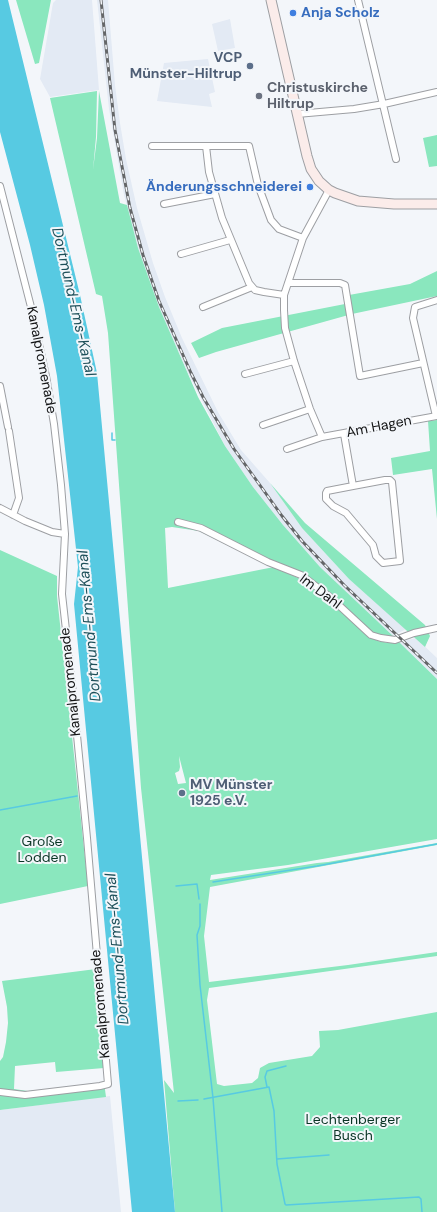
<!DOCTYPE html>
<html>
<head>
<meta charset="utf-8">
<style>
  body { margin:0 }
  canvas { display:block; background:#f3f6fa }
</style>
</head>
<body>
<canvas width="437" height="1212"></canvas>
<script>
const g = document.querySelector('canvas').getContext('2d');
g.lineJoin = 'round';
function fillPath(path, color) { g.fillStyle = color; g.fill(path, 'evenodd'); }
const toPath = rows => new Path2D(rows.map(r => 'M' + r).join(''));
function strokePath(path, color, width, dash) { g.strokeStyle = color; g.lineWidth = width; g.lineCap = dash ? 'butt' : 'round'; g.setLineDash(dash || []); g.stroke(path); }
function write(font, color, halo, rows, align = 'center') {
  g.font = font + ' "DM Sans",sans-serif'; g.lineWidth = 4; g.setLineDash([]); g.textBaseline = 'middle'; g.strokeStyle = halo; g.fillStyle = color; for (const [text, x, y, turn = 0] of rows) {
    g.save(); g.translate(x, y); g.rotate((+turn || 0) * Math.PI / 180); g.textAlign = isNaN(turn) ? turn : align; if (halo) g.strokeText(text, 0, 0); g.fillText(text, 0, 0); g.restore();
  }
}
const built = toPath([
  [56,0,92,0,99,90,50,97,40,79,53,3],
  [97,0,108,0,115,85,120,123,126,159,137,208,153,263,165,297,182,338,218,412,241,450,270,483,302,528,349,579,406,629,393,636,320,567,283,525,253,487,225,446,188,373,159,307,138,248,124,195,109,109],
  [230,19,235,48,218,51,212,24],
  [208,59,215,92,209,94,212,107,157,101,164,63],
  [416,638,437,658,437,679,399,642],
  [110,1096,121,1212,0,1212,0,1110]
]);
const green = toPath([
  [16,0,51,0,39,63,35,64],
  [97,91,96,137,93,170,96,195,93,170,97,138,99,91,120,203,127,205,138,248,159,307,198,397,225,446,253,487,283,525,320,567,393,636,389,638,371,633,310,579,264,563,199,531,172,527,165,528,168,588,274,567,298,578,329,599,368,636,378,641,389,643,399,642,437,679,437,839,288,865,211,875,210,880,317,863,328,862,437,843,437,845,210,887,204,936,209,982,348,965,437,952,437,956,209,988,207,1000,217,1084,224,1086,252,1083,258,1078,260,1068,269,1063,312,1056,320,1047,319,1031,338,1030,437,1012,437,1212,175,1212,164,1080,174,1093,141,788,108,333,102,296,96,294,50,98],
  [179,756,186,783,178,784,175,773,179,771,180,767],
  [437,135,437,166,429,167,423,138],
  [437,271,437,296,352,314,216,352,199,358,191,343,222,328,350,303,349,295,410,284],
  [437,420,437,519,432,469,393,475,391,458,430,451,428,421],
  [270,483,305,523,425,625,430,636,425,647,349,579,302,528],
  [0,550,57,576,57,596,88,886,0,904],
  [96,969,104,1068,56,1072,55,1062,15,1066,14,1089,28,1091,56,1090,100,1085,104,1082,106,1097,0,1110,0,1061,3,1057,6,1042,8,1023,7,1007,2,981]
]);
const water = toPath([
  [0,0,8,0,80,295,97,373,175,1212,132,1212,74,604,78,567,57,376,44,305,30,245,0,132]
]);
const stream = toPath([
  [112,433,112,440,115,440],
  [0,810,77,796],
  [213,882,317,866,437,844],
  [176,886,197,884,199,899],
  [200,904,200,926,197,935,200,985,213,1098,222,1212],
  [267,1087,265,1077,267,1071,286,1066],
  [204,1099,269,1087,274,1111,277,1164,285,1204,286,1205,419,1197,421,1199,422,1212],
  [178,1101,198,1100],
  [277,1159,329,1155]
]);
const street = toPath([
  [358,0,396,159],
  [297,114,354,109,384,104,437,92],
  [152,146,249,146,258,185,271,220,279,229,303,238],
  [206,146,209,172,222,218,249,283,255,290,264,292,284,295],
  [0,186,31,307,46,376,54,424,61,485,65,534,62,594,72,684,87,838,108,1084,100,1086,25,1095,0,1092],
  [164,204,215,194],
  [181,254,230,240],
  [288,283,340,283,345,285,360,376,423,363],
  [203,307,252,287],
  [245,374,294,361],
  [0,386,8,427],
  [436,416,413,318,415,307,437,300],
  [263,425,310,409],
  [9,431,19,498,13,515],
  [344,434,353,486,327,491,326,493,326,499,333,506,346,513,373,545,376,556,383,563,400,561,392,482,390,480,385,480,353,486],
  [322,437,310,409,294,361,285,328,284,310,284,295,303,238,329,190],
  [287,449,322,437,437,416],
  [0,508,25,521,52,532,65,534],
  [178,522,201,528,268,562,301,575,330,597,371,635,381,638,395,640,414,633,437,628]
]);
const secondary = toPath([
  [271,0,307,156,311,169,319,181,329,190,335,193,358,201,394,204,437,204]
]);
const rail = toPath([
  [101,0,115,130,130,208,143,255,159,301,191,373,203,397,234,449,282,516,302,541,344,585,437,673]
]);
const markers = [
  [293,13,4,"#3f7fe0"],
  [250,66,4,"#5c6f8a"],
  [259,96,4,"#6b7280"],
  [310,187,4,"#3f7fe0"],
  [182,793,4,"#5c6f8a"]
];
const shopNames = [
  ["Anja Scholz",301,13],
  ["Änderungsschneiderei",302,187,"right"]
];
const serviceNames = [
  ["VCP",242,58],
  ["Münster-Hiltrup",242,74],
  ["MV Münster",190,785,"left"],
  ["1925 e.V.",190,801,"left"]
];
const worshipNames = [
  ["Christuskirche",267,88],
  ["Hiltrup",267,104]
];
const streetNames = [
  ["Kanalpromenade",41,360,79],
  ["Am Hagen",379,427,-11],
  ["Im Dahl",320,592,37],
  ["Kanalpromenade",71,682,-96],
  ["Kanalpromenade",101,1004,-95]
];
const parkNames = [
  ["Große",42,842],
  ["Lodden",42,858],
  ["Lechtenberger",353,1120],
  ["Busch",353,1136]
];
const waterNames = [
  ["Dortmund-Ems-Kanal",73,302,77],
  ["Dortmund-Ems-Kanal",90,626,-95],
  ["Dortmund-Ems-Kanal",118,949,-95]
];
fillPath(built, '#e3eaf4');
fillPath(green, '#8ae7be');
fillPath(water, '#57cae2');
strokePath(stream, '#57cae2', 1.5);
strokePath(street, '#9d9fa3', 8);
strokePath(secondary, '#9d9fa3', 11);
strokePath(street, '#fff', 6);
strokePath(secondary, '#fbecea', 9);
strokePath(rail, '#646668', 3);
strokePath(rail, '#f3f6fa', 1.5, [4.5]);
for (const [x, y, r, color] of markers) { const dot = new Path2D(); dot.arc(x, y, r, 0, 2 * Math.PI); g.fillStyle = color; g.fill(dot); strokePath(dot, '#f3f6fa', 1.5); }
write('bold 14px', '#366cbe', '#f3f6fa', shopNames, 'left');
write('bold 14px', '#4e5e75', '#f3f6fa', serviceNames, 'right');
write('bold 14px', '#5b616d', '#f3f6fa', worshipNames, 'left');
write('14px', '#131415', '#f3f6fa', streetNames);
write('14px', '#093525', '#f3f6fa', parkNames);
write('italic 15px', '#1e505a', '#f3f6fa', waterNames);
</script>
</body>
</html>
